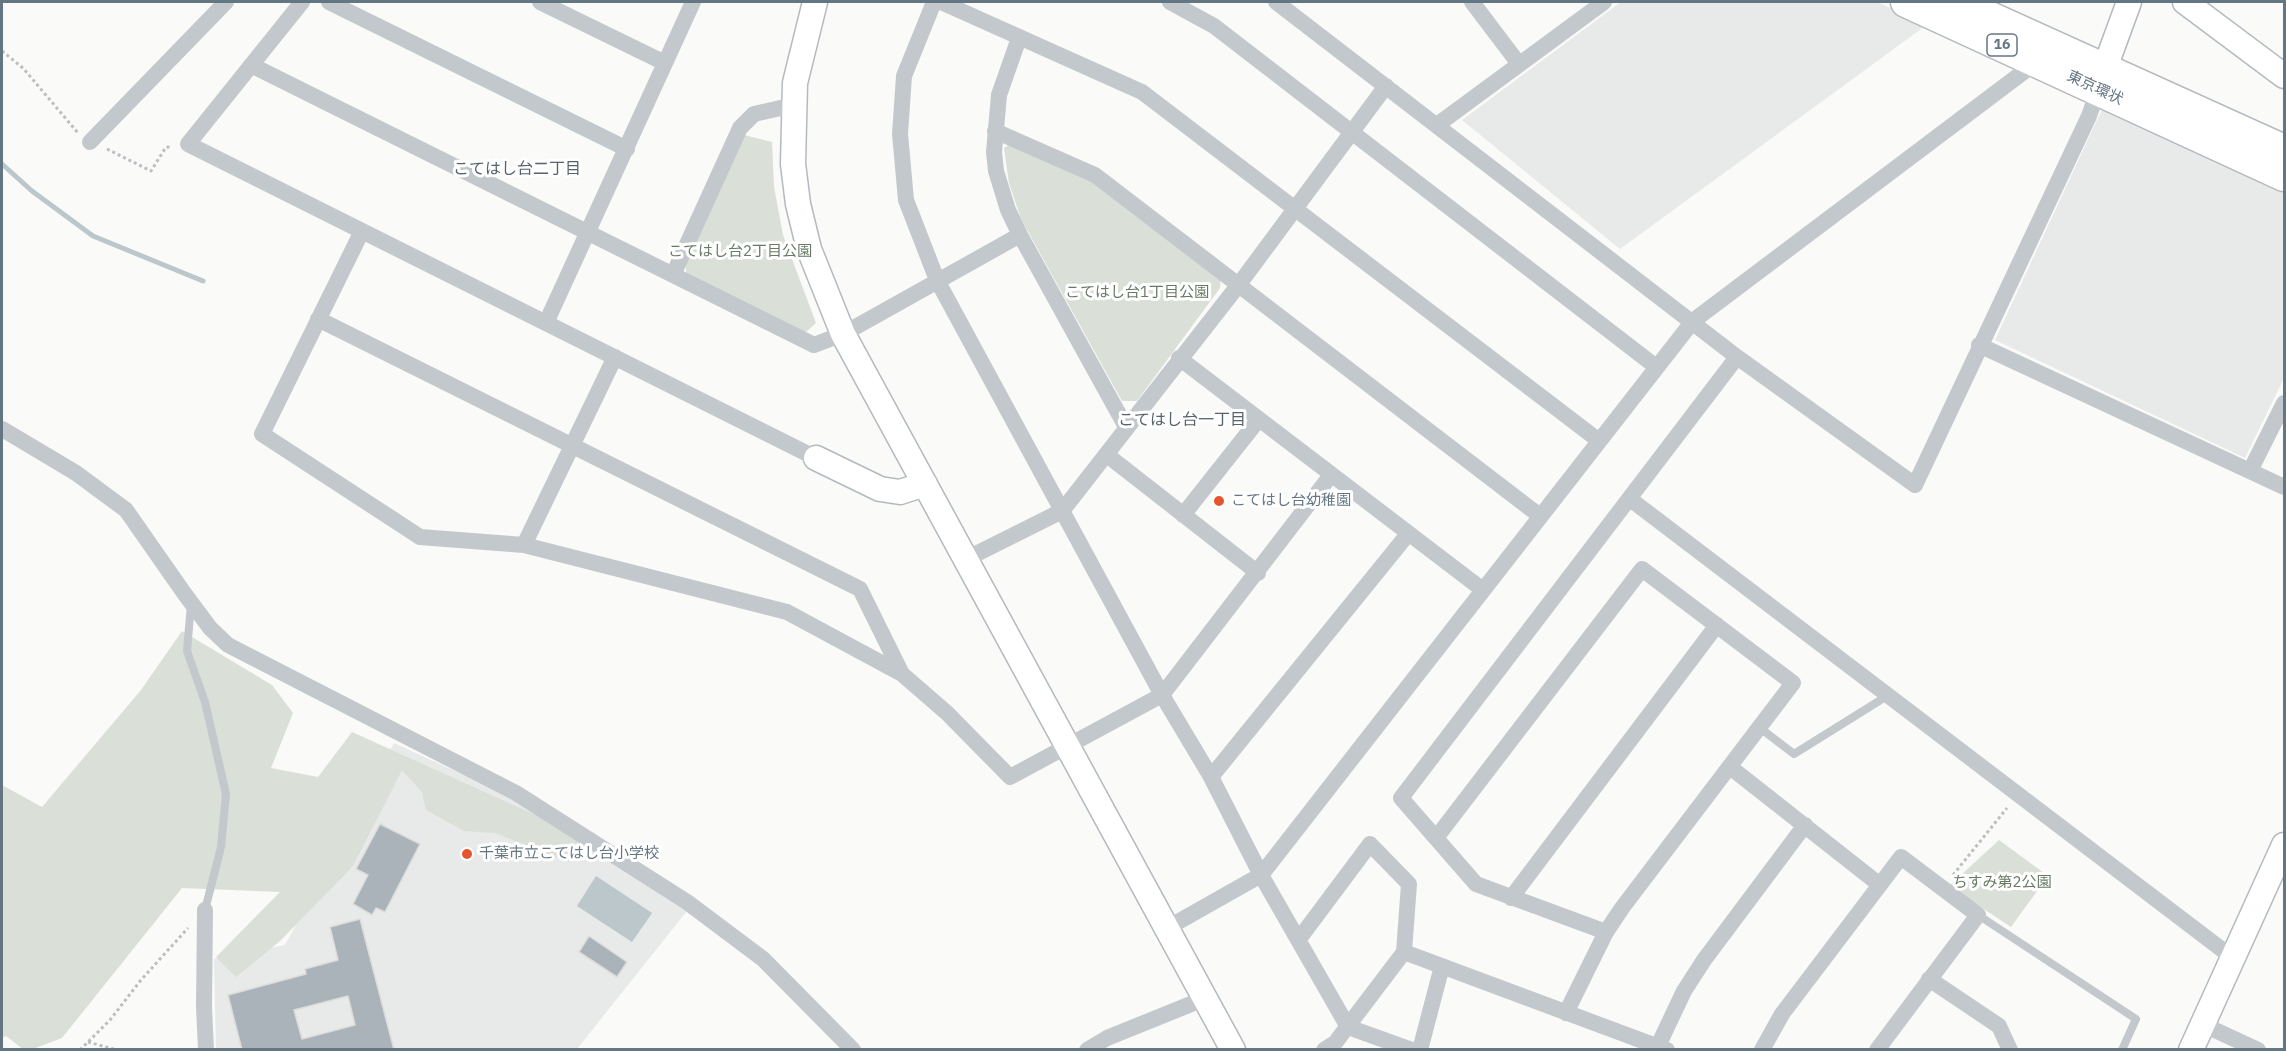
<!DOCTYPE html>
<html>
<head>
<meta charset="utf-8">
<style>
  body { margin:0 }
  #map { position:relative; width:2286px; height:1051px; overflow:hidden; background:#fafaf8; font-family:"IBM Plex Sans",sans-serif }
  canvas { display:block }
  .frame { position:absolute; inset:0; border:3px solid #657683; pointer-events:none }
</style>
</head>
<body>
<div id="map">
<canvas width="2286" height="1051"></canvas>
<div class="frame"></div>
</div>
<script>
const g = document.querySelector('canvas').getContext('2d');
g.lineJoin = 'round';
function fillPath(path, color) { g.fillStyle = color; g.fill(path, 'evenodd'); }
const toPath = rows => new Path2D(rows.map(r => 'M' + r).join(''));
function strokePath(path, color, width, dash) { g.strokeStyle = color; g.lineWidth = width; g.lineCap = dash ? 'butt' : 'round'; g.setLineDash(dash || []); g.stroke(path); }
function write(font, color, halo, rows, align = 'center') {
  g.font = font + ' "IBM Plex Sans","Noto Sans JP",sans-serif'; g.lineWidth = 6; g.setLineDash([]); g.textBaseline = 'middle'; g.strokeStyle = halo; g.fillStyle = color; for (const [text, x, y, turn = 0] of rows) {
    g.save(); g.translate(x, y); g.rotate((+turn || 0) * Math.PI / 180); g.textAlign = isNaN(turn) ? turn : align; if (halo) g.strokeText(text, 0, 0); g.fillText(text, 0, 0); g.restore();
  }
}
const built = toPath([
  [1621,2,1877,2,1928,24,1620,249,1462,120],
  [2104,105,2284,186,2284,378,2245,458,1995,340],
  [394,743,512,797,687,911,577,1049,216,1049,214,959,285,945]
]);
const green = toPath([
  [744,135,772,142,774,187,783,235,816,323,805,333,687,276,685,264],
  [1011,143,1096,182,1221,275,1220,288,1137,401,1122,401,1021,219,1009,183,1004,148],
  [182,631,272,685,293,713,271,768,318,777,352,732,584,837,569,862,495,833,464,831,426,810,422,792,402,770,353,866,280,941,236,977,216,957,280,892,182,888,62,1038,33,1049,24,1050,6,1036,2,1038,2,785,42,807,141,690],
  [1999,840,2048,876,2011,927,1949,886]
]);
const water = toPath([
  [596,876,652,913,632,942,577,906]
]);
const stream = toPath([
  [2,164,32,191,93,236,203,281]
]);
const building = toPath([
  [380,824,420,844,385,912,376,908,372,915,353,904,368,875,356,869,380,824],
  [360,919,394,1050,242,1050,228,995,306,974,305,969,338,960,330,927,360,919],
  [348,996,355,1025,302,1039,294,1010,348,996],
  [589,936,627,962,617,977,579,952,589,936]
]);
const path = toPath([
  [2,51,23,68,78,133],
  [107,149,151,171,166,147,172,147],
  [1953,875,2007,808],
  [88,1042,117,1050],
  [80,1050,110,1020,141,980,188,928]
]);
const lane = toPath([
  [191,604,187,651,205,702,226,794,221,847,205,910],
  [1760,728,1794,754,1887,696],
  [1978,915,2136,1019,2122,1050]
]);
const street = toPath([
  [302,2,188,144,816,458],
  [329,2,627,149],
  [540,2,665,63],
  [934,2,904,76,900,134,906,200,937,280,1162,695,1211,777,1261,875,1348,1027,1412,1050],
  [941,2,1142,92,1598,440],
  [1170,2,1214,26,1655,366],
  [1276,2,1737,357,1915,485,2089,116,2098,90],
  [1472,2,1519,64],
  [1019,38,999,95,994,152,996,171,1008,210,1020,235,1126,427],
  [251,65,814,345,843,334,1020,235],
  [1437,125,1604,2],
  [995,131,1095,175,1540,516],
  [90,142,226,2],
  [362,231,262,434,420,537,524,545,787,612,902,674,947,713,1010,777,1162,695,1331,475],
  [673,275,740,128,754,114,794,105],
  [318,319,860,589,902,674],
  [546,323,693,2],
  [1979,345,2284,487],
  [1179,358,1483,590],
  [2,429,76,473,126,510,184,593,210,628,228,645,516,793,687,902,763,959,853,1050],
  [1107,455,1258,573],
  [2250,471,2284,403],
  [1630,499,2233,958],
  [1183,515,1259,419],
  [524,545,615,357],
  [968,558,1062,511,1240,283,1386,86],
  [1730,767,1880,885],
  [1211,777,1408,534],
  [1436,838,1642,569,1793,683,1622,908,1606,932,1566,1013],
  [1511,898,1717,625],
  [205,910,204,1007,206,1050],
  [1169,927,1261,875,1693,321,2038,61],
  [1606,932,1476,884,1401,798,1737,357],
  [1299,939,1370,844,1409,884,1404,952,1335,1043,1324,1050],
  [1404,952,1667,1050],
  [1929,979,1999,1026,2010,1050],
  [2202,1024,2258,1050],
  [1658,1046,1684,991,1704,960,1805,825],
  [1087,1050,1107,1038,1206,998],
  [1420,1050,1442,966],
  [1762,1050,1782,1014,1901,857,1978,915,1877,1050]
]);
const secondary = toPath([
  [815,2,795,83,793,164,798,204,809,249,843,334,1233,1050],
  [2185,2,2284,76],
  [2099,84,2129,2],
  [816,458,880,489,900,492,925,484],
  [2191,1050,2284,845]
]);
const highway = toPath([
  [1906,2,2284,176],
  [1957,2,2284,150]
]);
const markers = [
  [1219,501,6,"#e4572e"],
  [467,854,6,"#e4572e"]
];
const shields = [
  [2002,45,30]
];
const shieldNames = [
  ["16",2002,45]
];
const streetNames = [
  ["東京環状",2095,88,25]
];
const parkNames = [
  ["こてはし台2丁目公園",740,252],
  ["こてはし台1丁目公園",1137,293],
  ["ちすみ第2公園",2002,883]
];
const poiNames = [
  ["こてはし台幼稚園",1231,501],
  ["千葉市立こてはし台小学校",479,854]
];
const neighbourhoodNames = [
  ["こてはし台二丁目",517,169],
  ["こてはし台一丁目",1182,420]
];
fillPath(built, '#e8e9e9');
fillPath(green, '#dadfd7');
fillPath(water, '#bbc7cb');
strokePath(stream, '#bbc7cb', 5);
fillPath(building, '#aab3b9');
strokePath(building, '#dcdcda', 1.5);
strokePath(secondary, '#b3babf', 27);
strokePath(highway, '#b4b9bd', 33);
strokePath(path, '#bbbfc2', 3, [3, 3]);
strokePath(lane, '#c3c8cc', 8);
strokePath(street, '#c3c8cc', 16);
strokePath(secondary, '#fff', 24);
strokePath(highway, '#fff', 30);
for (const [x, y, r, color] of markers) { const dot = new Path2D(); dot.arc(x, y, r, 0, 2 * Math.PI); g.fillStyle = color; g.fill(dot); strokePath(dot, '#fff', 2); }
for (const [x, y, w] of shields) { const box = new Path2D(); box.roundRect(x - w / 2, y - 11, w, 22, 4.5); g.fillStyle = '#fff'; g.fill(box); strokePath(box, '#657683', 1.5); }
write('bold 14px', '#657683', null, shieldNames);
write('15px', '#657683', '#fff', streetNames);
write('15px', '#687a64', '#fff', parkNames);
write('15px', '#657683', '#fff', poiNames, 'left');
write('16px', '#57646e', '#fff', neighbourhoodNames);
</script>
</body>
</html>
